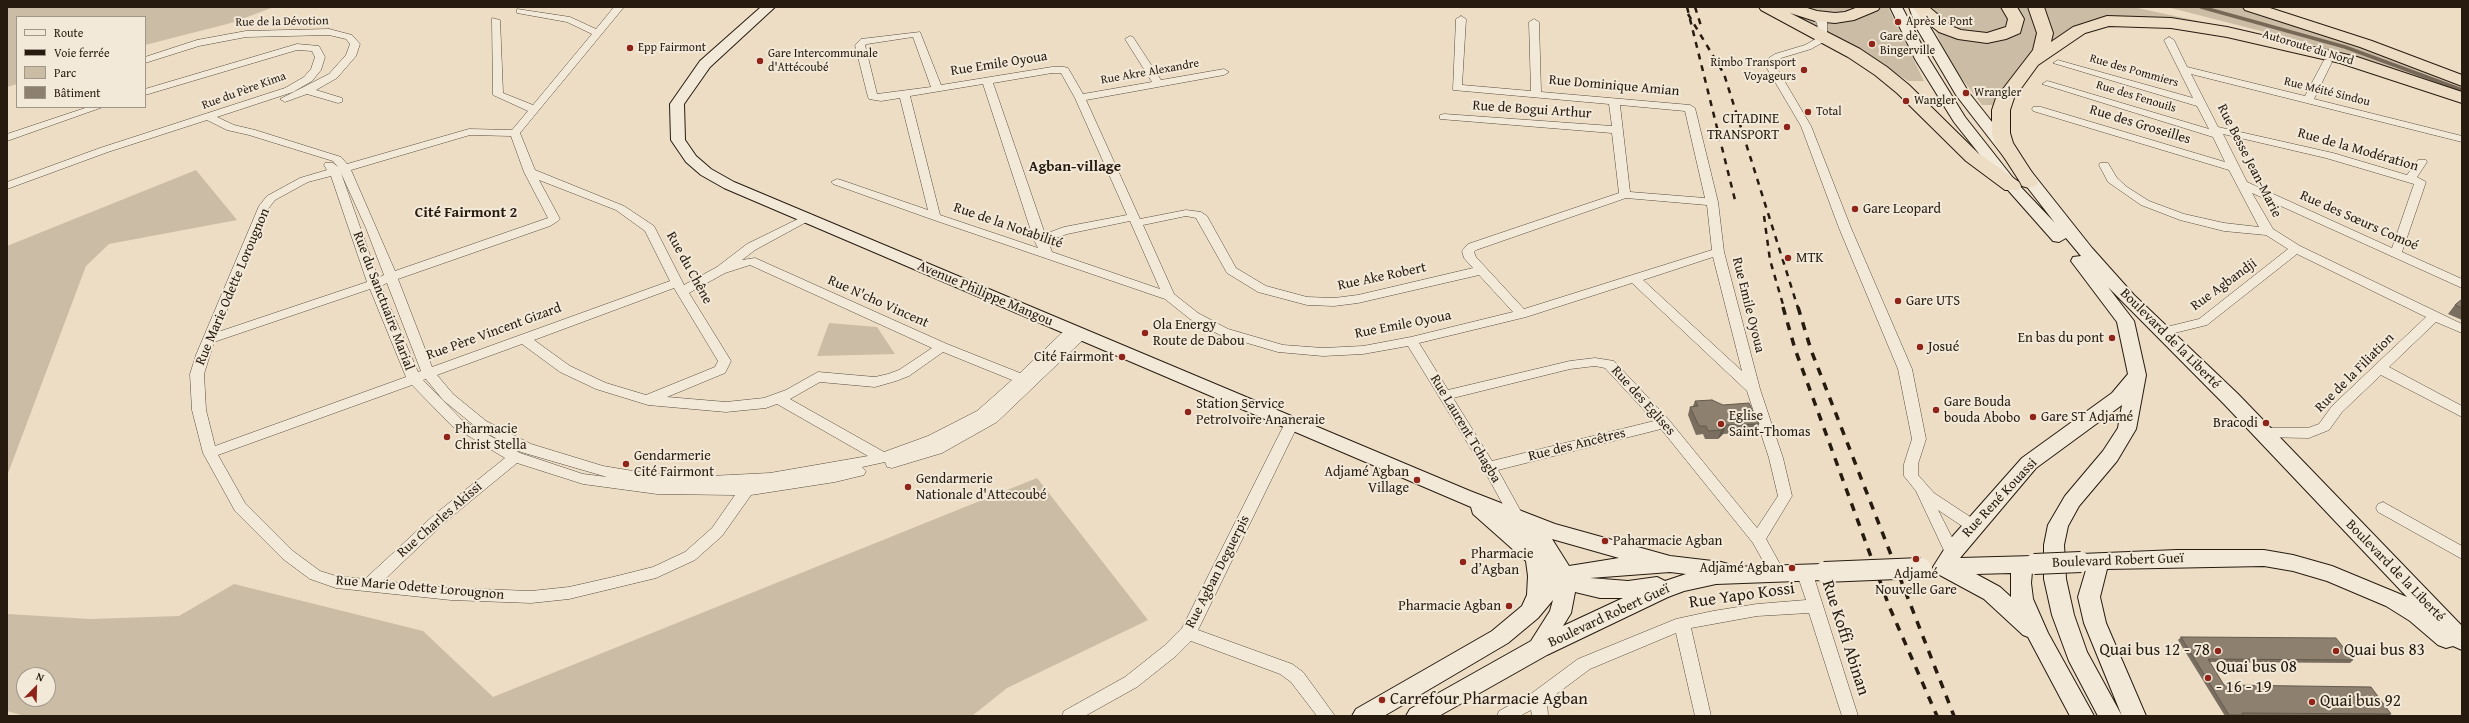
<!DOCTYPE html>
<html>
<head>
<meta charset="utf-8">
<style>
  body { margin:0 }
  #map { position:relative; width:2469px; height:723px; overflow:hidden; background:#ecddc4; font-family:"Gentium Book Plus",serif }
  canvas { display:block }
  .frame { position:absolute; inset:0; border:8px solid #271b10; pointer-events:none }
  .legend { position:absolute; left:16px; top:16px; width:130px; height:92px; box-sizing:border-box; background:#f3e9d9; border:1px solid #a19789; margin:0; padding:5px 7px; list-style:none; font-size:12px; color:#271b10 }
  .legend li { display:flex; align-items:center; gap:8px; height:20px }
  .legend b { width:20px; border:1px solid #a19789 }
  .north { position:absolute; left:16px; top:667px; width:40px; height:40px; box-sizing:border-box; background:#f3e9d9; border:1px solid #a19789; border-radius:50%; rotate:23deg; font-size:11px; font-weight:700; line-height:16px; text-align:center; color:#271b10 }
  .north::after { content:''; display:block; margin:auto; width:14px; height:18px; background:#8f2418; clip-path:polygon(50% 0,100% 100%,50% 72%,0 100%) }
</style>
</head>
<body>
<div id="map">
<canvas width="2469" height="723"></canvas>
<div class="frame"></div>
<ul class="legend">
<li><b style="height:5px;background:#f3e9d9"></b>Route</li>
<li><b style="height:5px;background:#271b10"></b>Voie ferrée</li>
<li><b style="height:11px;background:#cbbca5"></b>Parc</li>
<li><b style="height:11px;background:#8d806e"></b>Bâtiment</li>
</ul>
<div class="north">N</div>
</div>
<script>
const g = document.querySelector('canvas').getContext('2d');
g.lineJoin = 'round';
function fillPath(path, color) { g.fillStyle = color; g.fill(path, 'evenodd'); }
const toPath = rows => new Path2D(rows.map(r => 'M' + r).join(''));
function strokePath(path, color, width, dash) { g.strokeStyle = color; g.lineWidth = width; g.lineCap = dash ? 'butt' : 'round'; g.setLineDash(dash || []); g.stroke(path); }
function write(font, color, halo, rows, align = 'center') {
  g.font = font + ' "Gentium Book Plus",serif'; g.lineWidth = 4; g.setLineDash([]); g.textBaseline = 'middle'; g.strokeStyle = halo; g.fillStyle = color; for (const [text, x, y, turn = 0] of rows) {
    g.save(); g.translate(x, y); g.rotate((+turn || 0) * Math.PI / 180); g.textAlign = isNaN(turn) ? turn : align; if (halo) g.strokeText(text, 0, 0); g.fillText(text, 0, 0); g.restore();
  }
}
const green = toPath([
  [7,7,274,7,231,23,145,45,145,17,17,17,17,84,7,87],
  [1774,7,1888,7,1924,81,1908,81,1880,63],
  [1932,7,2133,7,2221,26,2102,19,2085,22,2073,28,2053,47,2034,48,1996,105,1982,105,1954,68,1941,44,1932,22,1939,16],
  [2167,7,2243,7,2365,47,2462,85,2462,94,2308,43],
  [196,170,237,220,109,244,86,266,7,476,7,246],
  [829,323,877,327,895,354,817,356],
  [1037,478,1148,620,1007,688,972,716,25,716,7,711,7,614,90,619,179,616,234,584,423,631,493,697],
  [24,675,48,675,48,699,24,699]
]);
const stream = toPath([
  [2201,7,2345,47,2462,90]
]);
const street = toPath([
  [614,7,624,7,520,133,535,170,624,206,654,226,684,285,717,267,747,244,808,214,812,215,814,217,812,219,755,250,742,260,755,258,947,344,1020,373,1067,328,1075,328,1077,331,1076,334,1082,331,1088,335,997,422,942,453,892,468,887,467,885,462,862,467,866,471,864,475,835,482,751,495,722,536,695,560,656,578,569,599,531,603,451,600,336,588,310,579,283,559,235,511,203,453,192,410,190,374,196,355,259,206,267,196,300,178,327,170,324,165,325,163,333,163,338,167,333,161,249,135,227,130,207,120,108,152,7,189,7,182,100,148,285,88,304,77,311,69,315,57,312,51,297,50,145,95,145,89,297,44,319,46,325,57,321,70,312,81,293,92,217,117,234,125,255,130,341,157,347,164,469,129,512,130,528,111,493,95,492,18,500,20,503,93,533,105,592,34,567,22,517,13,517,9,570,17,596,29,614,7],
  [470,135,511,136,524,172,548,218,395,271,351,170,470,135],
  [341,173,366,228,384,275,378,278,341,173],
  [331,176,367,282,218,332,268,209,275,200,308,182,331,176],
  [539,180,616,210,645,231,670,281,432,367,398,279,550,226,558,221,560,219,539,180],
  [750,265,932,348,899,370,888,374,875,377,818,372,786,390,764,398,726,402,667,397,725,373,731,361,689,293,725,273,750,265],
  [387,283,421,371,418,372,381,286,387,283],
  [674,288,718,361,715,367,646,395,606,383,570,366,534,340,674,288],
  [370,289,406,377,215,446,206,410,204,374,214,342,370,289],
  [522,344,560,372,596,389,648,405,726,412,766,408,777,404,868,456,770,473,710,476,645,473,603,466,531,444,486,421,453,394,437,375,522,344],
  [943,352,1012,380,977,411,928,436,884,452,790,399,820,382,875,387,896,381,909,376,943,352],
  [426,379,443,400,476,427,521,452,607,477,583,474,520,453,462,420,423,380,426,379],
  [412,385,452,426,505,458,434,515,365,579,336,576,320,571,293,551,245,503,218,455,412,385],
  [517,463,583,484,657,494,735,495,712,528,685,552,653,567,613,577,569,587,531,591,451,588,383,581,444,523,517,463],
  [1815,13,1827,22,1827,40,1811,49,1781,58,1775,65,1811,126,1851,228,1912,369,1926,439,1918,464,1918,475,1934,493,1978,522,1980,526,1978,530,1973,532,1968,530,1938,510,1960,553,1957,557,1952,559,1947,557,1916,491,1904,476,1904,464,1912,439,1898,369,1839,228,1801,126,1765,65,1769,58,1775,54,1805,45,1819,37,1817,23,1810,16,1815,13],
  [1461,16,1466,19,1462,85,1531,91,1529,22,1534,19,1539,22,1541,92,1690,105,1695,108,1718,202,1724,252,1760,389,1783,458,1792,496,1766,539,1785,573,1782,577,1777,579,1772,577,1753,543,1661,429,1498,470,1524,517,1522,521,1517,523,1512,521,1484,470,1408,346,1363,354,1323,356,1278,352,1220,335,1190,319,1165,299,931,219,833,184,831,182,837,179,841,180,928,210,900,98,881,101,869,99,868,97,855,45,861,39,920,32,941,85,1052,67,1064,67,1068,68,1083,94,1152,82,1125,39,1130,36,1133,37,1161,80,1224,69,1229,72,1224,75,1086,100,1140,219,1186,210,1201,212,1207,216,1236,268,1266,286,1307,297,1334,298,1358,295,1473,268,1464,258,1462,251,1468,244,1619,193,1612,133,1440,119,1440,115,1444,114,1612,126,1609,104,1453,90,1456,19,1461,16],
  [913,37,931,87,877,94,865,45,867,44,913,37],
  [1052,73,1061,73,1075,98,1127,215,1064,227,1045,234,993,83,1052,73],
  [983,84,1034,240,1038,248,940,215,910,96,983,84],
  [1620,105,1685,111,1705,198,1630,192,1620,105],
  [1626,198,1707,205,1712,250,1524,309,1476,257,1474,252,1476,250,1626,198],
  [1186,216,1196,218,1227,273,1258,292,1307,305,1334,306,1358,303,1479,275,1513,312,1411,337,1363,346,1323,348,1283,345,1228,329,1198,313,1174,294,1143,225,1186,216],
  [1130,221,1160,289,1052,252,1048,241,1067,234,1130,221],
  [1713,257,1742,371,1643,280,1713,257],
  [1632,283,1747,391,1769,458,1778,496,1757,528,1669,420,1614,361,1595,358,1570,361,1448,390,1419,343,1526,317,1632,283],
  [1595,366,1605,368,1654,421,1492,461,1453,398,1570,369,1595,366],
  [329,29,352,35,360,44,356,56,337,78,316,90,342,98,342,102,338,103,307,94,285,102,280,99,329,74,346,55,350,44,346,39,329,35,246,37,199,46,145,63,145,57,197,40,246,31,329,29],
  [2169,37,2174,40,2187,67,2305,96,2324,60,2330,60,2332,62,2314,99,2462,136,2462,142,2191,74,2218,127,2333,153,2407,175,2418,160,2426,160,2427,162,2417,177,2426,182,2402,252,2462,279,2462,288,2252,193,2273,229,2300,246,2462,324,2462,333,2436,322,2389,367,2462,406,2462,417,2381,375,2342,412,2329,430,2309,438,2258,437,2256,433,2258,429,2263,428,2308,428,2319,424,2332,406,2426,317,2297,254,2207,325,2162,336,2158,335,2156,332,2158,329,2199,319,2288,249,2266,235,2224,231,2180,220,2141,205,2108,182,2099,165,2100,163,2108,163,2117,178,2127,187,2149,201,2184,214,2224,223,2259,227,2229,170,2033,111,2032,109,2033,107,2041,107,2225,162,2213,137,2042,84,2047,81,2051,82,2209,129,2197,106,2053,63,2058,60,2061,61,2193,98,2164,40,2169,37],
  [2223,134,2326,158,2414,184,2392,248,2247,182,2223,134],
  [88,107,103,107,7,141,7,134,88,107],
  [1291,420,1296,422,1298,425,1198,630,1292,664,1303,672,1335,716,1317,716,1291,682,1280,674,1191,641,1176,656,1137,687,1085,716,1062,716,1064,711,1125,677,1164,646,1182,628,1284,425,1286,422,1291,420],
  [2383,502,2462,546,2462,559,2378,512,2376,508,2378,504,2383,502],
  [1804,565,1809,567,1812,571,1858,716,1842,716,1809,613,1757,616,1691,628,1711,716,1695,716,1676,633,1590,669,1547,701,1548,716,1532,716,1531,710,1520,716,1497,716,1499,711,1532,693,1578,659,1676,619,1713,611,1757,604,1806,600,1796,571,1799,567,1804,565]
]);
const secondary = toPath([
  [761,7,775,7,710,67,684,104,685,140,696,156,711,169,734,182,1470,491,1555,524,1670,556,1721,562,1728,564,1730,567,1824,564,1831,566,1835,572,1831,578,1824,580,1716,584,1684,591,1668,597,1547,655,1439,716,1406,716,1410,709,1531,641,1550,611,1553,600,1538,618,1508,643,1384,716,1352,716,1356,709,1492,631,1522,606,1527,595,1528,576,1526,561,1473,514,1471,507,724,188,701,175,686,162,671,140,670,104,700,61,761,7],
  [1552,539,1619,558,1569,566,1552,539],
  [1670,572,1686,574,1665,581,1657,577,1628,581,1590,578,1670,572],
  [1575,592,1600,598,1623,598,1563,626,1571,613,1575,592],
  [1890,7,1902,7,1929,59,1965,117,2017,183,2055,223,1956,95,1916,27,1909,7,1921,7,1930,27,1969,93,2092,248,2134,295,2238,394,2462,626,2462,650,2453,646,2446,648,2438,645,2410,621,2386,606,2327,581,2293,571,2264,566,2107,569,2100,597,2106,623,2146,716,2122,716,2084,623,2078,597,2086,570,2074,568,2071,562,2074,556,2081,554,2177,550,2264,550,2293,555,2332,566,2407,597,2224,404,2108,287,2134,321,2146,375,2136,429,2117,461,2079,506,2068,526,2064,545,2066,579,2074,615,2087,652,2122,716,2098,716,2069,661,2052,615,2044,579,2044,565,2041,570,2032,572,2031,583,2033,599,2048,633,2094,716,2070,716,2028,637,2023,635,1984,599,1936,573,1933,567,1952,537,2022,458,2112,393,2128,374,2117,322,2071,261,2073,257,2081,256,2066,238,2059,242,2053,241,2007,189,1954,122,1915,59,1890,7],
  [2122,405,2118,428,2103,451,2065,496,2048,525,2044,545,2044,563,2041,558,2034,556,1960,558,2036,468,2122,405],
  [2011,573,2011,597,2000,587,1976,574,2011,573]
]);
const highway = toPath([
  [1759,7,1804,7,1817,11,1835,13,1845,12,1858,7,1880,7,1878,10,1854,20,1835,23,1815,21,1790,13,1860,49,1887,67,1909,85,1978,153,2019,182,2021,186,2019,190,2005,190,1966,161,1897,93,1875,75,1848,57,1761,10,1759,7],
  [1913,7,1929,7,1951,26,1961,30,1987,33,2006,27,2008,19,2001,7,2017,7,2024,19,2020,33,2006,39,1987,43,1958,39,1939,32,1921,18,1913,7],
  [2028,7,2044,7,2053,33,2051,42,2073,27,2107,16,2171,18,2227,27,2357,57,2462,92,2462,103,2340,63,2227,37,2171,28,2109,26,2085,33,2038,65,2014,98,2010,110,2010,133,2013,143,2038,182,2036,186,2029,188,2022,186,2020,182,1995,143,1992,133,1992,110,1996,98,2033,50,2037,33,2028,7],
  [2243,7,2267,7,2372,41,2462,75,2462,86,2360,47,2245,10,2243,7]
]);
const railFar1 = toPath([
  [1687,7,1735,200],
  [1695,7,1702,29],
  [1688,14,1724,74,1798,308],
  [1764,216,1770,260,1784,308]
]);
const rail = toPath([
  [1783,307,1795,349,1889,606,1937,716],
  [1798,307,1811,350,1954,716]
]);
const secondaryBridge = toPath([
  [2034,564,2081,562],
  [1824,572,1921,568]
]);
const wall = toPath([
  [2462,299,2462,320,2448,314,2455,305],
  [1695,401,1759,424,1756,432,1723,434,1718,439,1705,439,1703,434,1696,435,1688,415,1690,407,1693,406],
  [2181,637,2353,660,2350,663,2209,662,2224,685,2391,714,2388,716,2225,716,2178,640]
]);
const shadedWall = toPath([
  [1726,425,1723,434,1718,439,1721,430]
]);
const building = toPath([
  [2462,299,2462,308,2455,305,2462,299],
  [1712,400,1723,405,1749,403,1759,424,1726,425,1721,430,1708,431,1706,426,1699,426,1690,407,1698,406,1695,401,1712,400],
  [2181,637,2336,638,2353,660,2208,659,2224,685,2371,687,2391,714,2242,713,2243,715,2229,715,2181,637]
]);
const markers = [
  [1898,22,4,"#8f2418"],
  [1872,44,4,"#8f2418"],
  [630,48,4,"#8f2418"],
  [760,61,4,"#8f2418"],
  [1804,70,4,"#8f2418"],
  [1966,93,4,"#8f2418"],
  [1906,101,4,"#8f2418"],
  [1808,112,4,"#8f2418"],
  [1787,127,4,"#8f2418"],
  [1855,209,4,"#8f2418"],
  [1788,258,4,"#8f2418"],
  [1898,301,4,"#8f2418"],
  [1145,333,4,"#8f2418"],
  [2112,338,4,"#8f2418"],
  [1920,347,4,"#8f2418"],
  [1122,357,4,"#8f2418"],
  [1936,410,4,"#8f2418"],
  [1188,412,4,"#8f2418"],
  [2033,417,4,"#8f2418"],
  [2266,423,4,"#8f2418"],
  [1721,424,4,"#8f2418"],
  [447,437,4,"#8f2418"],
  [626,464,4,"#8f2418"],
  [1417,480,4,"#8f2418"],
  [908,487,4,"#8f2418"],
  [1605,541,4,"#8f2418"],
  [1916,559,4,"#8f2418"],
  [1463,562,4,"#8f2418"],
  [1792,568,4,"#8f2418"],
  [1509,606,4,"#8f2418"],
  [2218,651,4,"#8f2418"],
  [2336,651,4,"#8f2418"],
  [2208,678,4,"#8f2418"],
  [1382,700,4,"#8f2418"],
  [2312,702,4,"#8f2418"]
];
const farStreetnames = [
  ["Rue de la Dévotion",282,22,-1],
  ["Autoroute du Nord",2308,48,17],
  ["Rue des Pommiers",2134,71,16],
  ["Rue Akre Alexandre",1150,72,-10],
  ["Rue du Père Kima",244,91,-20],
  ["Rue Méité Sindou",2327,92,14],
  ["Rue des Fenouils",2136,97,17]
];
const farPoinames = [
  ["Après le Pont",1906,22],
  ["Gare de",1880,37],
  ["Bingerville",1880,51],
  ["Epp Fairmont",638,48],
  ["Gare Intercommunale",768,54],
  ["d'Attécoubé",768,68],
  ["Rimbo Transport",1796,63,"right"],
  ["Voyageurs",1796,77,"right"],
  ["Wrangler",1974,93],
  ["Wangler",1914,101],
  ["Total",1816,112]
];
const streetNames = [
  ["Rue Emile Oyoua",999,64,-9],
  ["Rue Dominique Amian",1614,86,5],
  ["Rue de Bogui Arthur",1532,110,4],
  ["Rue des Groseilles",2140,125,17],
  ["Rue de la Modération",2358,150,16],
  ["Rue Besse Jean-Marie",2249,161,63],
  ["Rue des Sœurs Comoé",2359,221,24],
  ["Rue de la Notabilité",1008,226,19],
  ["Rue du Chêne",689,268,61],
  ["Rue Ake Robert",1382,277,-12],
  ["Rue Agbandji",2224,285,-36],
  ["Rue Marie Odette Lorougnon",233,287,-67],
  ["Avenue Philippe Mangou",985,294,23],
  ["Rue du Sanctuaire Marial",383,301,69],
  ["Rue N'cho Vincent",878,302,24],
  ["Rue Emile Oyoua",1748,305,76],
  ["Rue Emile Oyoua",1403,325,-11],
  ["Rue Père Vincent Gizard",494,332,-20],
  ["Boulevard de la Liberté",2170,339,45],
  ["Rue de la Filiation",2355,373,-45],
  ["Rue des Eglises",1643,401,48],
  ["Rue Laurent Tchagba",1465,429,59],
  ["Rue des Ancêtres",1577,445,-14],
  ["Rue René Kouassi",2000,498,-47],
  ["Rue Charles Akissi",440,520,-41],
  ["Boulevard Robert Gueï",2118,561,-2],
  ["Boulevard de la Liberté",2395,571,46],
  ["Rue Agban Deguerpis",1218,572,-63],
  ["Rue Marie Odette Lorougnon",420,588,5],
  ["Boulevard Robert Gueï",1609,616,-25]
];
const poiNames = [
  ["CITADINE",1779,119,"right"],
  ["TRANSPORT",1779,135,"right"],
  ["Gare Leopard",1863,209],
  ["MTK",1796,258],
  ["Gare UTS",1906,301],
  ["Ola Energy",1153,325],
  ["Route de Dabou",1153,341],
  ["En bas du pont",2104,338,"right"],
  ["Josué",1928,347],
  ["Cité Fairmont",1114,357,"right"],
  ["Gare Bouda",1944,402],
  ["bouda Abobo",1944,418],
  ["Station Service",1196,404],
  ["PetroIvoire Ananeraie",1196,420],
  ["Eglise",1729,416],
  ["Saint-Thomas",1729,432],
  ["Gare ST Adjamé",2041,417],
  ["Bracodi",2258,423,"right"],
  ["Pharmacie",455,429],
  ["Christ Stella",455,445],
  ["Gendarmerie",634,456],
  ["Cité Fairmont",634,472],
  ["Adjamé Agban",1409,472,"right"],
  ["Village",1409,488,"right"],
  ["Gendarmerie",916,479],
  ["Nationale d'Attecoubé",916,495],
  ["Paharmacie Agban",1613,541],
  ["Pharmacie",1471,554],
  ["d’Agban",1471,570],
  ["Adjamé Agban",1784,568,"right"],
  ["Adjamé",1916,574,"center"],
  ["Nouvelle Gare",1916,590,"center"],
  ["Pharmacie Agban",1501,606,"right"]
];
const neighbourhoodNames = [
  ["Agban-village",1075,167],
  ["Cité Fairmont 2",466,213]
];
const nearStreetnames = [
  ["Rue Yapo Kossi",1742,596,-8],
  ["Rue Koffi Abinan",1845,638,72]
];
const nearPoinames = [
  ["Quai bus 12 - 78",2210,651,"right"],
  ["Quai bus 83",2344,651],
  ["Quai bus 08",2216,668],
  ["- 16 - 19",2216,688],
  ["Carrefour Pharmacie Agban",1390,700],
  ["Quai bus 92",2320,702]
];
fillPath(green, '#cbbca5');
strokePath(stream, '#756857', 3.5);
strokePath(street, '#584c3d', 1);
strokePath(secondary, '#271b10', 2);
strokePath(highway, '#271b10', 2);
fillPath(street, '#f3e9d9');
fillPath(secondary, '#f3e9d9');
fillPath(highway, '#ecddc4');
strokePath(railFar1, '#271b10', 2.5, [6, 6]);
strokePath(rail, '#271b10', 3.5, [8, 8]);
strokePath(secondaryBridge, '#271b10', 22, []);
strokePath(secondaryBridge, '#f3e9d9', 20);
fillPath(wall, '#796e5f');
fillPath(shadedWall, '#635a4d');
fillPath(building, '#8d806e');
strokePath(building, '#635a4d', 1);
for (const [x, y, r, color] of markers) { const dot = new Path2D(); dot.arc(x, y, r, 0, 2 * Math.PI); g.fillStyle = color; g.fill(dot); strokePath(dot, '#f3e9d9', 1.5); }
write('12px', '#271b10', '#f3e9d9', farStreetnames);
write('12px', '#271b10', '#f3e9d9', farPoinames, 'left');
write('14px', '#271b10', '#f3e9d9', streetNames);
write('14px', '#271b10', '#f3e9d9', poiNames, 'left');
write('bold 15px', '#271b10', '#f3e9d9', neighbourhoodNames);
write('17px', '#271b10', '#f3e9d9', nearStreetnames);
write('17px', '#271b10', '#f3e9d9', nearPoinames, 'left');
</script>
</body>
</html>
